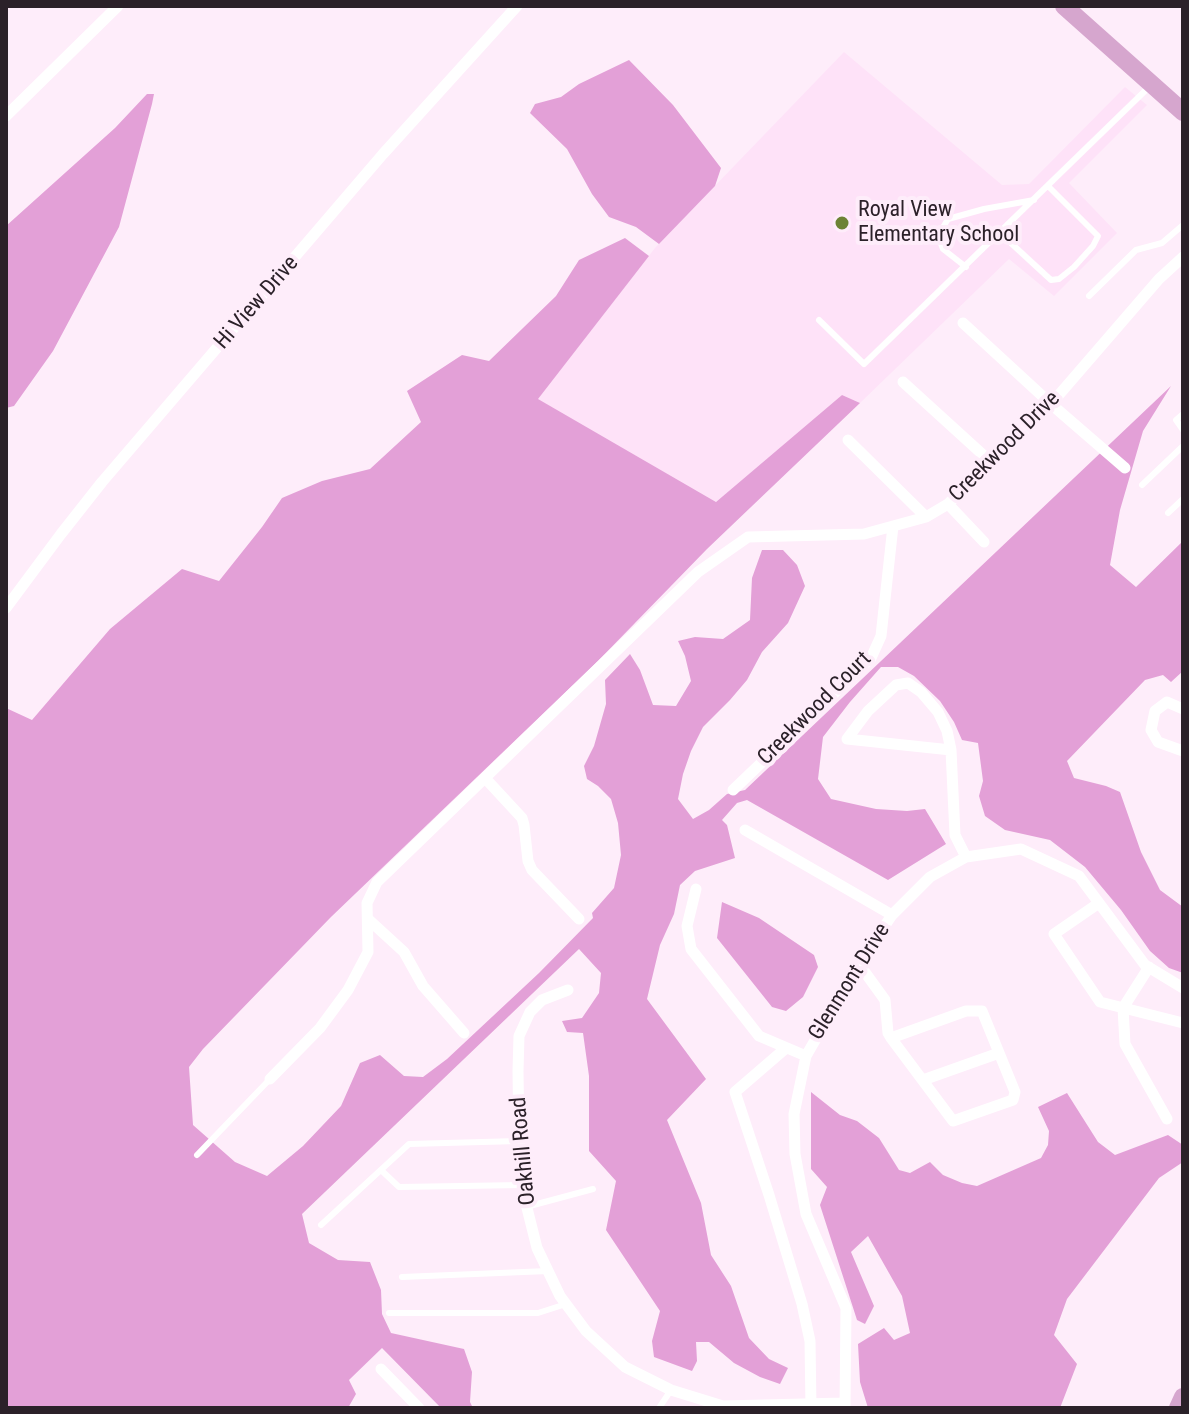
<!DOCTYPE html>
<html>
<head>
<meta charset="utf-8">
<style>
  body { margin:0 }
  #map { position:relative; width:1189px; height:1414px; overflow:hidden; background:#feedfa; font-family:"Roboto Condensed",sans-serif }
  canvas { display:block }
  .frame { position:absolute; inset:0; border:8px solid #2b2129; pointer-events:none }
</style>
</head>
<body>
<div id="map">
<canvas width="1189" height="1414"></canvas>
<div class="frame"></div>
</div>
<script>
const g = document.querySelector('canvas').getContext('2d');
g.lineJoin = 'round';
function fillPath(path, color) { g.fillStyle = color; g.fill(path, 'evenodd'); }
const toPath = rows => new Path2D(rows.map(r => 'M' + r).join(''));
function strokePath(path, color, width, dash) { g.strokeStyle = color; g.lineWidth = width; g.lineCap = dash ? 'butt' : 'round'; g.setLineDash(dash || []); g.stroke(path); }
function write(font, color, halo, rows, align = 'center') {
  g.font = font + ' "Roboto Condensed",sans-serif'; g.lineWidth = 8; g.setLineDash([]); g.textBaseline = 'middle'; g.strokeStyle = halo; g.fillStyle = color; for (const [text, x, y, turn = 0] of rows) {
    g.save(); g.translate(x, y); g.rotate((+turn || 0) * Math.PI / 180); g.textAlign = isNaN(turn) ? turn : align; if (halo) g.strokeText(text, 0, 0); g.fillText(text, 0, 0); g.restore();
  }
}
const built = toPath([
  [844,52,1002,185,1029,184,1125,87,1147,105,1069,183,1117,233,1054,296,1009,259,860,403,842,395,716,502,537,399,655,248]
]);
const forest = toPath([
  [629,60,673,105,721,168,715,186,659,244,636,227,609,217,592,194,567,149,530,113,535,104,561,97,579,84],
  [147,94,154,94,152,104,119,227,53,351,14,406,6,408,6,226,115,128],
  [625,238,649,256,538,399,716,502,842,395,860,403,707,549,598,661,331,917,203,1049,189,1067,193,1125,235,1162,267,1176,303,1146,341,1106,360,1063,380,1055,404,1076,423,1077,447,1059,539,973,593,918,592,913,614,888,621,855,618,823,611,799,598,786,587,779,584,766,594,746,606,704,605,680,630,654,640,670,653,705,676,706,691,681,685,656,678,641,695,637,723,639,750,620,752,578,762,550,783,550,797,565,805,586,788,623,762,652,747,680,730,700,703,727,691,751,683,774,678,799,693,819,709,810,727,794,745,790,1171,386,1143,431,1120,510,1110,565,1136,587,1183,541,1183,671,1171,682,1163,675,1145,680,1067,761,1074,778,1106,786,1120,792,1141,852,1160,890,1183,907,1183,973,1169,968,1150,951,1121,910,1085,867,1050,840,1005,830,985,816,979,796,983,781,978,743,962,740,954,722,940,701,914,676,898,667,881,667,850,702,823,737,818,779,831,799,876,809,907,811,925,809,946,844,888,880,747,800,737,803,722,820,727,825,735,858,695,871,680,885,674,914,660,945,647,999,706,1079,667,1120,701,1203,711,1255,731,1286,749,1338,769,1359,788,1368,780,1384,760,1377,734,1363,709,1342,696,1342,697,1361,692,1371,654,1357,652,1341,660,1311,606,1230,616,1181,589,1151,589,1076,583,1033,567,1032,562,1021,582,1018,599,993,601,973,579,949,302,1214,309,1243,338,1260,370,1262,381,1290,382,1314,391,1333,464,1349,472,1372,470,1402,473,1408,441,1408,382,1348,349,1380,356,1394,348,1408,6,1408,6,708,32,720,110,629,182,569,219,581,262,527,282,498,322,481,370,469,421,422,407,391,462,355,489,361,556,296,579,260],
  [722,902,759,918,814,955,818,967,803,997,786,1011,772,1007,717,938],
  [811,1092,840,1115,857,1121,879,1138,899,1170,910,1173,930,1162,943,1175,962,1183,977,1186,1041,1158,1048,1145,1049,1131,1038,1107,1067,1093,1098,1142,1115,1155,1168,1135,1183,1145,1183,1162,1159,1178,1067,1299,1054,1335,1077,1364,1060,1408,868,1408,860,1382,858,1344,884,1328,894,1340,910,1333,902,1296,868,1236,851,1252,874,1306,865,1324,857,1320,820,1205,827,1187,811,1169]
]);
const service = toPath([
  [1000,233,1051,280,1059,279,1074,267,1093,246,1098,236,1048,186],
  [966,267,943,249,938,236,948,219,984,209,1034,200],
  [1089,296,1136,250,1162,243,1183,225],
  [819,320,864,364,1149,87],
  [1183,414,1176,420,1183,430],
  [1142,485,1183,446],
  [1168,513,1183,499],
  [197,1155,270,1079],
  [381,1170,399,1187,523,1185],
  [526,1207,593,1189],
  [321,1225,409,1144,519,1141],
  [402,1277,548,1271],
  [389,1313,538,1313,566,1304],
  [659,1408,671,1390]
]);
const minor = toPath([
  [6,116,118,6],
  [963,323,1051,404,1125,468],
  [903,382,992,463],
  [848,440,926,517],
  [948,504,984,542],
  [6,608,61,534,102,482,383,154,517,6],
  [1183,709,1167,702,1155,711,1151,730,1158,742,1183,751],
  [951,750,847,739,868,711,896,685,908,683,921,692,938,712,947,731,951,750,955,835,966,857],
  [485,778,522,818,524,825,528,861,532,870,579,919],
  [733,790,871,658,881,636,893,526],
  [745,830,892,915],
  [696,889,687,926,691,949,759,1036,806,1056],
  [1099,903,1054,934,1100,1002,1183,1023],
  [368,919,404,952,423,986,464,1033],
  [859,964,885,1000,888,1033,891,1038,953,1121,1013,1100,1015,1092,982,1011,966,1011,891,1038],
  [1149,967,1123,1008,1125,1044,1167,1119],
  [568,990,542,1000,530,1012,519,1036,518,1071,519,1141,524,1196,537,1248,560,1296,586,1331,625,1367,671,1390,723,1406,844,1403],
  [786,1048,735,1092,769,1195,802,1304,810,1341,811,1408],
  [270,1079,320,1028,348,990,368,952,367,903,377,882,698,572,748,537,864,534,926,517,948,504,1051,404,1159,279,1183,257],
  [923,1080,999,1053],
  [381,1369,419,1408],
  [845,1408,846,1308,806,1214,795,1154,794,1114,806,1056,859,964,892,915,930,877,966,857,1021,849,1079,876,1145,965,1183,988]
]);
const primary = toPath([
  [1064,6,1183,112],
  [1178,1408,1183,1397]
]);
const markers = [
  [842,223,8,"#6d8335"]
];
const poiNames = [
  ["Royal View",858,210],
  ["Elementary School",858,235]
];
const streetNames = [
  ["Hi View Drive",257,303,-49],
  ["Creekwood Drive",1005,447,-45],
  ["Creekwood Court",815,709,-45],
  ["Glenmont Drive",850,982,-58],
  ["Oakhill Road",524,1151,-95]
];
fillPath(built, '#fee2f8');
fillPath(forest, '#e3a0d7');
strokePath(service, '#fff', 6);
strokePath(minor, '#fff', 11);
strokePath(primary, '#d6a6ce', 18);
for (const [x, y, r, color] of markers) { const dot = new Path2D(); dot.arc(x, y, r, 0, 2 * Math.PI); g.fillStyle = color; g.fill(dot); strokePath(dot, '#feedfa', 3); }
write('22px', '#2b2129', '#feedfa', poiNames, 'left');
write('22px', '#2b2129', '#feedfa', streetNames);
</script>
</body>
</html>
